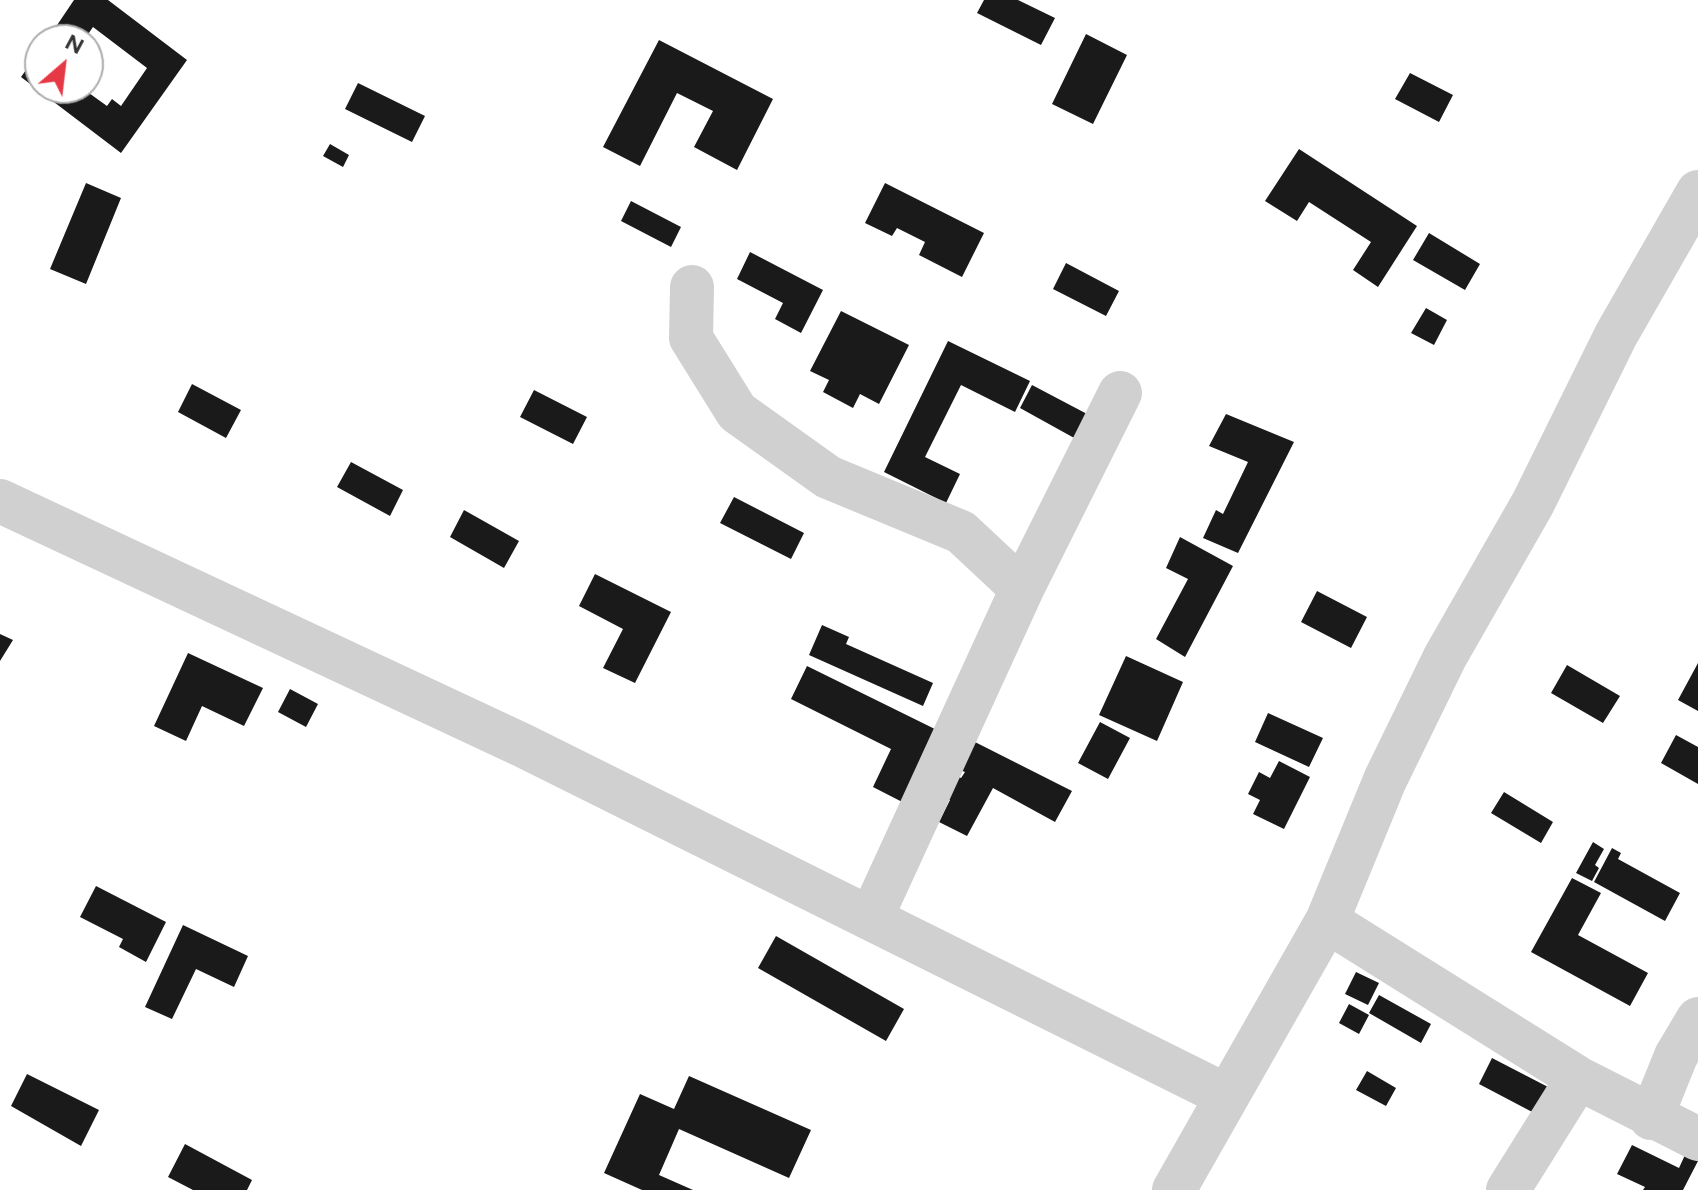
<!DOCTYPE html>
<html>
<head>
<meta charset="utf-8">
<style>
  body { margin:0 }
  #map { position:relative; width:1698px; height:1190px; overflow:hidden; background:#fff; font-family:Figtree,sans-serif }
  canvas { display:block }
  .north { position:absolute; left:24px; top:24px; width:80px; height:80px; box-sizing:border-box; background:#fff; border:2px solid #adadad; border-radius:50%; rotate:28deg; font-size:22px; font-weight:700; line-height:32px; text-align:center; color:#333 }
  .north::after { content:''; display:block; margin:auto; width:28px; height:36px; background:#e63946; clip-path:polygon(50% 0,100% 100%,50% 72%,0 100%) }
</style>
</head>
<body>
<div id="map">
<canvas width="1698" height="1190"></canvas>
<div class="north">N</div>
</div>
<script>
const g = document.querySelector('canvas').getContext('2d');
g.lineJoin = 'round';
function fillPath(path, color) { g.fillStyle = color; g.fill(path, 'evenodd'); }
const toPath = rows => new Path2D(rows.map(r => 'M' + r).join(''));
function strokePath(path, color, width, dash) { g.strokeStyle = color; g.lineWidth = width; g.lineCap = dash ? 'butt' : 'round'; g.setLineDash(dash || []); g.stroke(path); }
const building = toPath([
  [74,0,108,0,187,60,121,153,21,77,40,50,40,88,57,88,63,93,67,88,82,88,107,106,112,99,121,106,147,68,93,27,84,40,47,40],
  [984,0,1018,0,1055,18,1041,45,977,13],
  [1086,34,1127,55,1093,124,1052,104],
  [659,40,773,99,737,170,694,147,713,111,677,93,640,166,603,147],
  [1410,73,1453,95,1439,122,1395,99],
  [358,83,425,116,412,142,345,109],
  [330,144,349,155,343,167,323,156],
  [1299,149,1417,226,1378,287,1353,270,1371,242,1309,202,1297,221,1265,201],
  [86,183,121,198,86,284,50,269],
  [885,183,984,233,962,277,919,255,925,242,897,228,892,236,865,223],
  [631,201,681,227,671,247,621,221],
  [1429,233,1480,264,1465,290,1413,260],
  [750,252,823,290,801,333,775,319,783,303,737,279],
  [1066,263,1119,291,1106,316,1053,289],
  [1426,308,1447,320,1434,345,1411,333],
  [841,311,909,345,879,404,860,394,853,408,823,392,829,380,810,371],
  [948,341,1030,381,1015,412,961,385,925,457,960,474,946,503,884,472],
  [192,384,241,410,226,438,178,412],
  [1032,385,1089,415,1076,439,1020,408],
  [534,390,587,417,573,444,520,417],
  [1226,414,1294,442,1238,553,1203,538,1216,510,1223,514,1248,462,1209,446],
  [351,462,403,490,390,516,337,487],
  [734,497,804,533,791,559,720,523],
  [464,510,519,541,504,568,450,537],
  [1180,537,1233,566,1185,657,1156,639,1188,579,1166,568],
  [595,574,671,612,635,683,603,668,623,629,579,606],
  [1317,591,1367,617,1351,648,1301,622],
  [822,625,849,637,846,644,933,683,923,706,809,655],
  [0,634,13,640,0,661],
  [188,653,263,688,244,726,202,706,186,741,154,726],
  [1126,656,1183,682,1157,741,1099,715],
  [1698,663,1698,711,1678,700],
  [1567,665,1620,696,1603,723,1551,693],
  [807,666,945,734,910,806,873,787,891,749,791,699],
  [290,689,318,704,306,727,278,712],
  [1268,713,1323,738,1309,767,1255,742],
  [1100,722,1130,738,1108,779,1078,763],
  [1676,735,1698,747,1698,784,1661,763],
  [969,739,1072,791,1055,822,993,788,967,836,939,822,950,800,941,796,952,774,961,778,965,772,955,768],
  [1279,761,1310,777,1284,829,1253,814,1260,800,1248,794,1259,772,1270,778],
  [1504,792,1553,822,1541,843,1491,813],
  [1593,842,1604,849,1595,865,1599,868,1592,881,1576,873],
  [1612,848,1621,853,1618,859,1680,893,1665,921,1594,882],
  [1572,878,1601,893,1578,935,1648,973,1630,1006,1531,952],
  [96,886,166,922,146,962,119,947,123,939,80,917],
  [183,925,248,956,234,987,196,969,172,1019,145,1007],
  [776,936,904,1009,886,1041,758,968],
  [1356,972,1379,983,1368,1005,1345,994],
  [1379,995,1431,1024,1421,1043,1369,1013],
  [1349,1004,1369,1015,1359,1034,1339,1023],
  [1492,1058,1550,1088,1536,1114,1479,1084],
  [1367,1071,1396,1088,1386,1106,1356,1090],
  [27,1074,99,1110,81,1146,11,1106],
  [689,1076,811,1130,789,1178,679,1129,659,1175,693,1190,642,1190,604,1173,640,1094,674,1109],
  [185,1144,252,1180,247,1190,193,1190,168,1177],
  [1632,1145,1679,1168,1685,1155,1698,1161,1683,1190,1643,1190,1645,1187,1617,1174]
]);
const minor = toPath([
  [692,287,691,338,737,412,828,477,961,532,1022,589],
  [0,501,524,746,1227,1096],
  [872,916,1022,589,1120,393],
  [1327,921,1578,1078,1698,1139],
  [1651,1118,1676,1056,1698,1019],
  [1174,1190,1327,921,1385,780,1445,657,1533,503,1616,335,1698,192],
  [1508,1190,1578,1078]
]);
fillPath(building, '#1a1a1a');
strokePath(minor, '#d0d0d0', 44);
</script>
</body>
</html>
